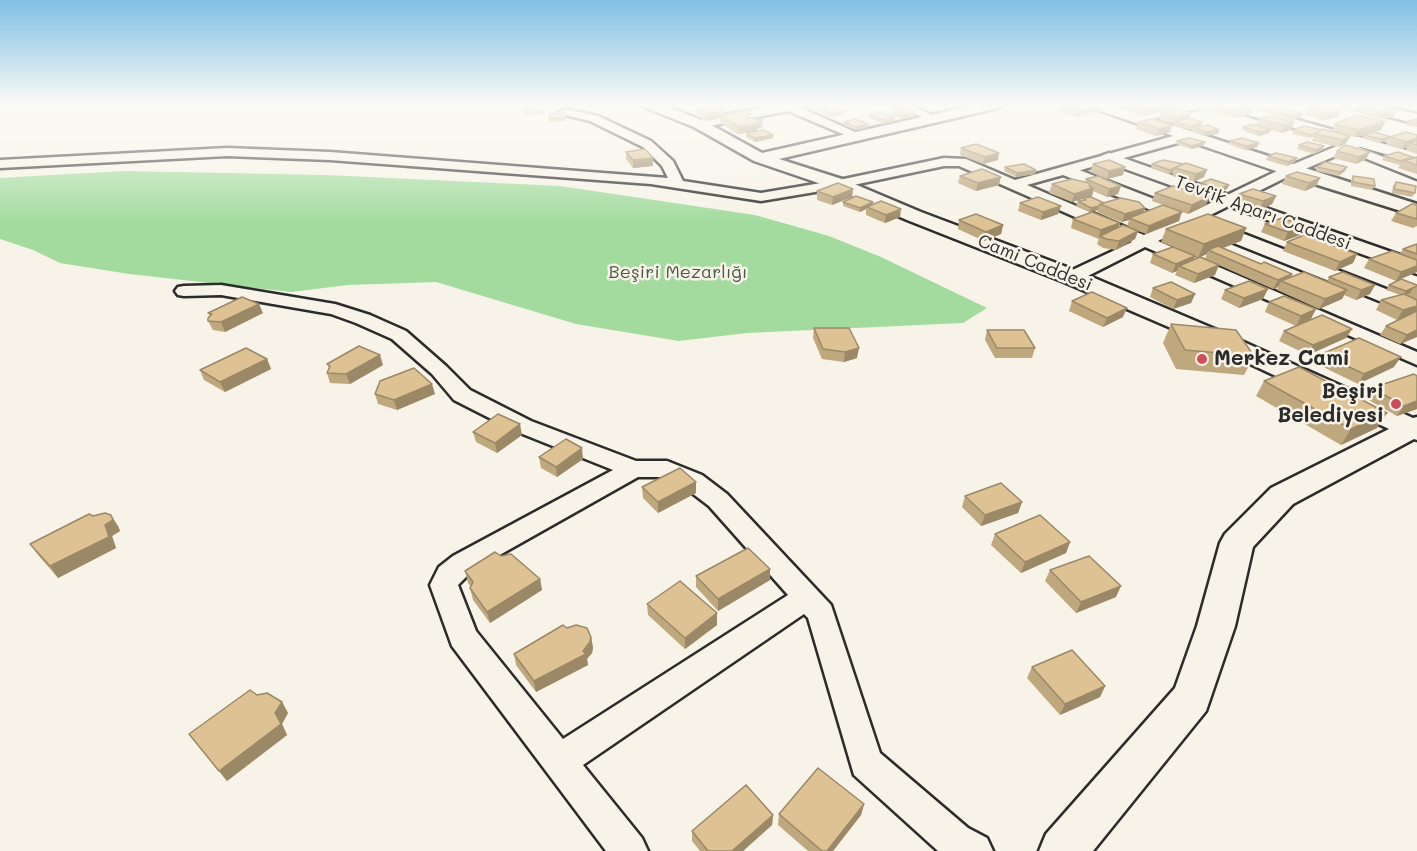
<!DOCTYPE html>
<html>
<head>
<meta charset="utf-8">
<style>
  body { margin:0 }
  canvas { display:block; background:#f7f3e8 }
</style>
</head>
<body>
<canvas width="1417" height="851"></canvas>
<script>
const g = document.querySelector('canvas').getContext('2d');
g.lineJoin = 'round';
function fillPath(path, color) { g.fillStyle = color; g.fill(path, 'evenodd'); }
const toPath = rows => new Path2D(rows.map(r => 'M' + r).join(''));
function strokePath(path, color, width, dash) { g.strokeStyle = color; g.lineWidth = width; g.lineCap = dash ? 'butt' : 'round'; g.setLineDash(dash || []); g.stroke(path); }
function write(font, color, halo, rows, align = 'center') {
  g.font = font + ' Mali,sans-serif'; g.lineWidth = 5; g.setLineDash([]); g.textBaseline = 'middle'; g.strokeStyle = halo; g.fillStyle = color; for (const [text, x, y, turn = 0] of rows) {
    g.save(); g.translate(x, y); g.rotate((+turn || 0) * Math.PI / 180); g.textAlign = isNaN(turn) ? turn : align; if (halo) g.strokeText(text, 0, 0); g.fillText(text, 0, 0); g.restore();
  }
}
const green = toPath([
  [123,171,326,175,560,186,755,215,829,236,881,257,987,308,963,323,747,333,679,341,576,324,436,282,348,285,291,292,129,274,60,263,33,250,0,239,0,178]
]);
const minor = toPath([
  [782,104,810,104,801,108,862,135,860,138,852,138,788,111,699,128,693,124,699,120,782,104],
  [892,104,907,104,940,118,938,120,930,120,892,104],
  [1191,104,1210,104,1209,106,1139,122,1133,119,1135,117,1191,104],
  [565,109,598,116,651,141,673,161,683,181,761,193,839,180,944,158,966,159,1015,180,1184,133,1192,133,1192,139,1027,185,1144,235,1279,170,1354,139,1362,139,1364,142,1358,147,1417,170,1417,179,1347,151,1289,176,1158,241,1417,352,1417,365,1145,247,1078,281,1066,281,1063,277,1066,273,1132,242,959,166,944,166,839,188,761,201,651,184,330,160,227,156,0,168,0,160,227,148,330,152,668,178,662,166,643,147,590,121,561,114,559,112,565,109],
  [221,285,335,304,370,315,406,331,446,366,470,390,531,421,636,461,667,461,702,475,727,494,831,605,880,753,968,828,987,838,993,851,938,851,854,775,808,618,804,614,583,765,642,838,648,851,606,851,452,646,430,585,439,567,453,556,613,470,515,431,454,400,432,374,392,339,356,323,331,314,221,295,184,296,178,295,175,291,178,287,184,286,221,285],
  [638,477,663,477,684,487,709,506,788,595,563,739,476,631,458,585,473,570,638,477]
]);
const tertiary = toPath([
  [642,104,661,104,704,121,762,153,980,104,1005,104,998,108,779,159,845,180,921,212,1080,272,1217,330,1413,418,1417,417,1417,440,1414,439,1293,504,1253,547,1235,626,1206,711,1093,851,1039,851,1046,834,1175,688,1197,626,1220,543,1225,534,1271,488,1389,429,1199,340,1064,282,907,220,833,188,754,161,694,127,644,107,642,104],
  [1087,104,1107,104,1417,204,1417,216,1305,181,1089,107,1087,104],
  [1218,104,1240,104,1417,153,1417,163,1220,107,1218,104],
  [1109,153,1417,261,1417,274,1103,161,1101,158,1103,155,1109,153],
  [1069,166,1417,301,1417,316,1063,175,1061,171,1063,167,1069,166]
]);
const secondary = toPath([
  [1349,104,1376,104,1417,114,1417,124,1351,107,1349,104]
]);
const wall = toPath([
  [806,104,834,104,833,107,845,111,844,114,831,117,820,113,820,111,805,107],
  [1101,104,1099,111,1075,117,1059,111,1060,105],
  [1127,104,1177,104,1165,106,1164,110,1146,116,1125,110],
  [1204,104,1268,104,1303,114,1302,117,1291,120,1252,109,1250,115,1236,118,1221,115,1221,114,1202,109],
  [1292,104,1324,104,1302,107],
  [1341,104,1365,106,1397,110,1393,117,1379,119,1359,113,1360,111,1355,112,1339,107],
  [545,105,545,114,525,115,524,111],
  [1309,107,1338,117,1322,120,1305,114],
  [696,109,725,110,725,115,750,118,762,127,757,129,757,131,738,134,720,123,720,118,707,121,696,116],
  [892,112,914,113,913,116,902,119,892,115],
  [566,113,566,121,549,122,549,118],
  [1161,113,1189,118,1202,122,1201,126,1218,134,1204,136,1191,131,1192,130,1173,126,1174,124,1159,120],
  [869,115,895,118,894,121,883,124,869,118],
  [1259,119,1294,122,1291,130,1281,133,1270,129,1271,130,1269,133,1259,136,1242,130,1243,127,1256,125],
  [1417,119,1417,127,1406,125,1408,121],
  [844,122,867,128,856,130,843,125],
  [1138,122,1170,132,1156,136,1136,129],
  [1385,122,1381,130,1355,137,1350,136,1346,143,1339,147,1312,141,1314,137,1310,138,1292,134,1293,130,1332,131,1335,124],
  [746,133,773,135,773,138,755,142,746,137],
  [1364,135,1391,137,1417,135,1417,154,1406,150,1407,147,1402,149,1386,145,1388,140,1379,143,1362,138],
  [1177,141,1205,142,1203,146,1191,149,1176,144],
  [1230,141,1257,147,1245,150,1228,144],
  [1299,145,1324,146,1322,150,1314,154,1297,149],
  [1345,145,1366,159,1356,164,1333,158,1337,151],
  [961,148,998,160,983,164,960,155],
  [626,152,653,166,633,168,626,159],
  [1268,156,1295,162,1287,166,1266,160],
  [1384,156,1417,157,1417,174,1398,168,1400,165,1382,160],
  [1163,160,1204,177,1193,182,1172,176,1173,172,1169,174,1151,168,1152,164],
  [1093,164,1123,175,1107,179,1090,172],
  [1005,167,1035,174,1016,177,1004,171],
  [1317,167,1347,167,1345,171,1338,176,1316,171],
  [960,176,999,185,976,191,958,183],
  [1286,176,1320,178,1316,186,1305,191,1282,184],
  [1353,176,1375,186,1372,190,1351,186,1351,180],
  [1086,179,1121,186,1118,194,1107,197,1093,191,1092,196,1091,197,1104,203,1145,208,1143,213,1179,221,1146,234,1138,231,1135,239,1116,250,1103,248,1097,244,1099,239,1071,228,1073,219,1120,223,1118,227,1127,227,1129,220,1122,222,1097,212,1098,210,1090,212,1076,206,1078,201,1083,200,1083,199,1072,202,1049,193,1052,184,1085,182],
  [1396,182,1415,193,1412,197,1392,193,1393,186],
  [1201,183,1229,185,1227,189,1217,193,1199,187],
  [853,189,852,197,832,205,817,200,817,191],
  [1155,193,1209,197,1206,205,1188,214,1152,201],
  [1239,194,1276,196,1272,204,1259,210,1236,202],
  [843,202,873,205,900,217,885,223,866,215,866,209,860,212,843,206],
  [1020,203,1061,206,1058,214,1041,220,1018,211],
  [1417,205,1417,226,1413,228,1391,221,1396,213],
  [959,220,1003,225,1001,234,984,241,958,229],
  [1265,224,1300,235,1284,241,1261,232],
  [1246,228,1241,241,1222,248,1261,264,1292,274,1291,277,1327,281,1329,277,1370,294,1356,300,1344,295,1342,299,1319,309,1277,290,1278,287,1273,289,1205,259,1207,254,1198,258,1195,256,1194,260,1215,275,1194,283,1175,275,1177,271,1172,273,1150,263,1153,254,1178,249,1161,242,1166,229],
  [1287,242,1357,254,1353,263,1335,271,1283,251],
  [1417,244,1417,272,1396,281,1364,268,1369,259,1400,254,1403,249],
  [1389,285,1417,285,1417,337,1400,344,1380,335,1386,326,1402,318,1397,320,1376,310,1381,300,1401,295,1386,290],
  [1153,288,1195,294,1191,303,1173,309,1150,297],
  [1225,290,1263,299,1239,308,1221,299],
  [1072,301,1123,317,1103,327,1069,311],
  [1269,302,1311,319,1296,326,1265,312],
  [208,313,263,313,225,332,213,330,208,321,210,316],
  [1171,324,1254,356,1244,375,1176,369,1163,343],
  [814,328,857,358,844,362,822,359,813,338],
  [1352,329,1346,338,1308,355,1279,341,1284,331],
  [987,330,1035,348,1032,358,995,358,985,340],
  [1322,354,1394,367,1358,384,1317,364],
  [267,359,271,369,225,392,204,380,200,370],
  [327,364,383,365,350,384,330,383,327,373,329,368],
  [1264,381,1377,428,1341,445,1256,396],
  [1372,388,1417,409,1397,416,1365,398],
  [375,394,435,394,397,410,378,404],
  [473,432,522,435,497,453,476,442],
  [539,457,583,459,557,477,541,468],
  [696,482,696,493,658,513,643,498,642,487],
  [965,496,1022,502,1018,513,981,526,962,507],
  [118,526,120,531,112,536,116,548,58,578,38,555,30,544],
  [995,534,1070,542,1066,553,1021,573,991,545],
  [770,569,770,580,718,611,696,587,696,576],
  [1050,570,1116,597,1076,613,1045,581],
  [465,571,540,579,542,590,490,623,473,600,470,588,471,587,468,583],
  [647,604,717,613,717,625,685,649,648,615],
  [567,628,591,637,593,648,592,653,587,659,588,665,536,692,516,665,514,654],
  [1032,667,1105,686,1100,697,1060,715,1027,678],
  [257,695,282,702,288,713,282,724,287,735,227,781,189,734],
  [864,804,861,815,833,851,808,851,778,825,779,814],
  [773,815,772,825,743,851,700,851,692,841,692,831]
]);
const shadedWall = toPath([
  [823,104,834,104,833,108,820,109,821,105],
  [1101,104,1099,111,1075,117,1077,110],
  [1164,104,1166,104,1164,110,1146,116,1149,109],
  [1167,104,1177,104,1166,107],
  [1303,104,1324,104,1302,107],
  [1362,107,1360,111,1355,112,1356,108],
  [1253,108,1250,115,1236,118,1239,111],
  [725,110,725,117,720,116,720,118,707,121,707,114],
  [1342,110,1338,117,1322,120,1326,113],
  [1397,110,1393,117,1379,119,1383,112],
  [845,111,844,114,831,117,832,114],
  [914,113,913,116,902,119,903,115],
  [1191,113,1188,120,1175,122,1177,118],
  [1303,114,1302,117,1291,120,1292,116],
  [895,118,894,121,883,124,884,120],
  [763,120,762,127,757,129,757,131,738,134,739,127],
  [1202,122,1201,126,1193,127,1191,130,1192,127],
  [1294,122,1291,130,1281,133,1284,125],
  [1385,122,1381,130,1355,137,1358,130],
  [868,124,867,128,856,130,856,127],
  [1172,125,1170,132,1156,136,1159,129],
  [1219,130,1218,134,1204,136,1205,132],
  [1271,130,1269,133,1259,136,1260,132],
  [773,135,773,138,755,142,755,138],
  [1350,136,1346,143,1339,147,1343,140],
  [1391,137,1388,140,1379,143,1381,139],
  [1417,138,1417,144,1410,143,1407,147,1402,149,1406,142],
  [1205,142,1203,146,1191,149,1192,146],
  [1259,143,1257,147,1245,150,1246,146],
  [1324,146,1322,150,1314,154,1316,150],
  [1370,152,1366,159,1356,164,1359,157],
  [999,153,998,160,983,164,985,157],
  [653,158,653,166,633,168,633,160],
  [1297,158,1295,162,1287,166,1289,162],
  [1125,167,1123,175,1107,179,1109,171],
  [1347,167,1345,171,1338,176,1340,172],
  [1175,168,1173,172,1169,174,1170,170],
  [1036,170,1035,174,1016,177,1017,173],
  [1207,170,1204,177,1193,182,1196,174],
  [1001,177,999,185,976,191,978,183],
  [1320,178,1316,186,1305,191,1309,183],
  [1229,185,1227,189,1217,193,1219,189],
  [1121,186,1118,194,1107,197,1109,189],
  [1094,188,1092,196,1072,202,1074,194],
  [853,189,852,197,832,205,833,197],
  [1276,196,1272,204,1259,210,1263,201],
  [1209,197,1206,205,1188,214,1192,205],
  [873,202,873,206,867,207,866,209,860,212,860,208],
  [1061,206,1058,214,1041,220,1043,212],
  [1099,206,1098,210,1090,212,1091,208],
  [1145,208,1142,216,1129,218,1129,220,1122,222,1125,214],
  [901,209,900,217,885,223,886,215],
  [1182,212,1179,221,1146,234,1149,226],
  [1120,223,1117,231,1100,236,1098,239,1101,230],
  [1003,225,1001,234,984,241,986,232],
  [1304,226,1300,235,1284,241,1288,232],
  [1246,228,1241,241,1213,252,1208,250,1207,254,1198,258,1204,244],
  [1138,231,1135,239,1116,250,1119,241],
  [1357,254,1353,263,1335,271,1340,262],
  [1195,256,1192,265,1179,266,1177,271,1172,273,1176,264],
  [1219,265,1215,275,1194,283,1198,274],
  [1417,266,1417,272,1396,281,1401,272],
  [1292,274,1288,283,1281,281,1278,287,1273,289,1278,280],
  [1375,285,1370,294,1356,300,1361,290],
  [1413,288,1410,293,1403,296,1406,291],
  [1268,289,1263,299,1239,308,1244,298],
  [1347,290,1342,299,1319,309,1325,299],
  [1195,294,1191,303,1173,309,1177,300],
  [259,304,263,313,225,332,221,322],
  [1417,306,1417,314,1397,320,1403,310],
  [1127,308,1123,317,1103,327,1107,318],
  [1316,309,1311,319,1296,326,1301,316],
  [1352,329,1346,338,1308,355,1313,345],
  [1417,330,1417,337,1400,344,1407,335],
  [859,348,857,358,844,362,845,352],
  [380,355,383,365,350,384,346,374],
  [1401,357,1394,367,1358,384,1364,374],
  [267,359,271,369,225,392,220,382],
  [432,384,435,394,397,410,394,400],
  [1417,401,1417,409,1397,416,1404,406],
  [1387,413,1377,428,1341,445,1351,429],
  [520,424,522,435,497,453,495,443],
  [582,448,583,459,557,477,556,467],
  [696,482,696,493,658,513,658,502],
  [1022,502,1018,513,981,526,985,515],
  [111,515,118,526,120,531,112,536,116,548,58,578,50,566,105,525],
  [1070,542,1066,553,1021,573,1025,562],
  [770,569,770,580,718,611,718,599],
  [540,579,542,590,490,623,487,612],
  [1121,586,1116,597,1076,613,1081,602],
  [717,613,717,625,685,649,685,638],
  [591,637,593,648,592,653,587,659,588,665,536,692,534,681,583,651],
  [1105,686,1100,697,1060,715,1065,704],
  [282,702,288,713,282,724,287,735,227,781,219,771,275,713],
  [864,804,861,815,833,851,827,851],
  [773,815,772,825,743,851,732,851]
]);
const building = toPath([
  [1064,104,1101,104,1077,110,1060,105,1064,104],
  [1130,104,1164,104,1149,109,1130,104],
  [1211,104,1238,104,1253,108,1239,111,1223,108,1225,107,1211,104],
  [1247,104,1268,104,1303,114,1292,116,1247,104],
  [1341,104,1358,104,1365,106,1356,108,1341,104],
  [1377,104,1397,110,1383,112,1363,106,1377,104],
  [545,105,544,110,524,111,525,106,545,105],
  [714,105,725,110,707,114,696,109,714,105],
  [1325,105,1342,110,1326,113,1309,107,1325,105],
  [833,106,845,111,832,114,820,109,833,106],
  [903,109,914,113,903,115,892,112,903,109],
  [1175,109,1191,113,1177,118,1161,113,1175,109],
  [740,112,751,114,745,117,763,120,756,123,758,124,739,127,720,116,740,112],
  [881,112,895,118,884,120,869,115,881,112],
  [566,113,565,118,549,118,550,114,566,113],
  [1357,115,1385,122,1358,130,1335,124,1357,115],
  [1269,116,1294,122,1284,125,1259,119,1269,116],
  [1189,118,1202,122,1192,127,1174,122,1189,118],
  [855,119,868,124,856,127,844,122,855,119],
  [1152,119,1172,125,1159,129,1138,122,1152,119],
  [1417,119,1417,123,1408,121,1417,119],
  [1253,124,1271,130,1260,132,1243,127,1253,124],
  [1208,125,1219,130,1205,132,1193,127,1208,125],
  [1304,126,1322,130,1311,135,1293,130,1304,126],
  [1323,129,1350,136,1343,140,1315,134,1323,129],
  [764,130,773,135,755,138,746,133,764,130],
  [1374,132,1391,137,1381,139,1364,135,1374,132],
  [1406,132,1417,135,1417,138,1406,142,1390,137,1406,132],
  [1189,138,1205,142,1192,146,1177,141,1189,138],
  [1242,138,1259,143,1246,146,1230,141,1242,138],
  [1417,141,1417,145,1410,143,1417,141],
  [1307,142,1324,146,1316,150,1299,145,1307,142],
  [976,144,999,153,985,157,961,148,976,144],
  [1345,145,1370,152,1359,157,1337,151,1345,145],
  [645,149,653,158,633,160,626,152,645,149],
  [1398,152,1415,158,1401,161,1384,156,1398,152],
  [1276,153,1297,158,1289,162,1268,156,1276,153],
  [1417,157,1417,165,1402,160,1417,157],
  [1109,160,1125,167,1109,171,1093,164,1109,160],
  [1163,160,1183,164,1170,170,1152,164,1163,160],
  [1325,162,1347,167,1340,172,1317,167,1325,162],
  [1186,163,1207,170,1196,174,1175,168,1186,163],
  [1024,164,1036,170,1017,173,1005,167,1024,164],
  [982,169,1001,177,978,183,960,176,982,169],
  [1297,172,1320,178,1309,183,1286,176,1297,172],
  [1098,176,1121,186,1109,189,1086,179,1098,176],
  [1353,176,1374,179,1375,186,1353,182,1353,176],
  [1072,179,1089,183,1090,187,1094,188,1074,194,1052,184,1072,179],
  [1211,179,1229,185,1219,189,1201,183,1211,179],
  [1396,182,1416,186,1415,193,1394,189,1396,182],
  [838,183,853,189,833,197,817,191,838,183],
  [1173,186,1209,197,1192,205,1155,193,1173,186],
  [1253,189,1276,196,1263,201,1239,194,1253,189],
  [856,196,873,202,860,208,843,202,856,196],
  [1038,197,1061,206,1043,212,1020,203,1038,197],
  [1091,197,1104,203,1100,204,1099,206,1091,208,1078,201,1086,200,1083,198,1091,197],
  [1121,198,1139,202,1145,208,1125,214,1100,204,1121,198],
  [881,201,901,209,886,215,867,207,881,201],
  [1412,204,1417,205,1417,219,1396,213,1412,204],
  [1163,205,1182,212,1149,226,1129,218,1163,205],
  [1092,212,1120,223,1101,230,1073,219,1092,212],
  [976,214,1003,225,986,232,959,220,976,214],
  [1208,214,1246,228,1204,244,1166,229,1208,214],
  [1282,218,1304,226,1288,232,1265,224,1282,218],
  [1123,225,1138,231,1119,241,1106,239,1100,236,1123,225],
  [1304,235,1357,254,1340,262,1287,242,1304,235],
  [1417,244,1417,254,1403,249,1417,244],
  [1218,246,1261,264,1264,262,1292,274,1278,280,1208,250,1218,246],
  [1173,247,1195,256,1176,264,1153,254,1173,247],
  [1392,251,1417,260,1417,266,1401,272,1369,259,1392,251],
  [1200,257,1219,265,1198,274,1179,266,1200,257],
  [1304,272,1347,290,1325,299,1281,281,1304,272],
  [1343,272,1375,285,1361,290,1329,277,1343,272],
  [1401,279,1417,285,1417,286,1406,291,1389,285,1401,279],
  [1249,281,1268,289,1244,298,1225,290,1249,281],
  [1171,282,1195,294,1177,300,1153,288,1171,282],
  [1092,292,1127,308,1107,318,1072,301,1092,292],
  [1404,294,1417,300,1417,306,1403,310,1381,300,1404,294],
  [1284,296,1316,309,1301,316,1269,302,1284,296],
  [242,297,259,304,221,322,208,321,208,318,212,314,208,313,242,297],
  [1417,311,1417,330,1407,335,1386,326,1417,311],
  [1322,315,1352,329,1313,345,1284,331,1322,315],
  [1171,324,1236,330,1254,356,1185,350,1171,324],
  [814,328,849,328,859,348,845,352,823,349,814,328],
  [987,330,1024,330,1035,348,997,348,987,330],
  [1359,338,1401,357,1364,374,1322,354,1359,338],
  [359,346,380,355,346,374,327,373,330,366,327,364,359,346],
  [246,348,267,359,220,382,200,370,246,348],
  [1299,367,1387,413,1351,429,1264,381,1299,367],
  [414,368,432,384,394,400,375,394,380,381,414,368],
  [1414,374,1417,376,1417,401,1404,406,1372,388,1414,374],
  [498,414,520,424,495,443,473,432,498,414],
  [566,439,582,448,556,467,539,457,566,439],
  [680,468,696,482,658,502,642,487,680,468],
  [1001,483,1022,502,985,515,965,496,1001,483],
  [105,513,111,515,113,520,105,525,109,537,50,566,30,544,89,514,93,516,105,513],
  [1040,515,1070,542,1025,562,995,534,1040,515],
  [748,548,770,569,718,599,696,576,748,548],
  [495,552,501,556,511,554,540,579,487,612,470,588,473,582,465,571,495,552],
  [1089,556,1121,586,1081,602,1050,570,1089,556],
  [680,581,717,613,685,638,647,604,680,581],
  [563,625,567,628,576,625,587,628,591,637,590,642,583,651,586,654,534,681,514,654,563,625],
  [1072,650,1105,686,1065,704,1032,667,1072,650],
  [250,690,257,695,267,693,282,702,275,713,281,724,219,771,189,734,250,690],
  [818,768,864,804,827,851,822,851,779,814,818,768],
  [746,785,773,815,732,851,708,851,692,831,746,785]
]);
const markers = [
  [1202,359,6,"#d1495b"],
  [1396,404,6,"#d1495b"]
];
const farStreetnames = [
  ["Tevfik Aparı Caddesi",1263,213,20],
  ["Cami Caddesi",1035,263,22]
];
const farParknames = [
  ["Beşiri Mezarlığı",678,272]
];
const poiNames = [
  ["Merkez Cami",1214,359],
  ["Beşiri",1384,392,"right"],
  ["Belediyesi",1384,416,"right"]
];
fillPath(green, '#a3db9e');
strokePath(minor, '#2b2b2b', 5);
strokePath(tertiary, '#2b2b2b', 5);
strokePath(secondary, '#2b2b2b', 5);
fillPath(minor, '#f7f3e8');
fillPath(tertiary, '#f7f3e8');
fillPath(secondary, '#f7f3e8');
fillPath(wall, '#bfa77e');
fillPath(shadedWall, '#9b8867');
fillPath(building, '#dec293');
strokePath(building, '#9b8867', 1.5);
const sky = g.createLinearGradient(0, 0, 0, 223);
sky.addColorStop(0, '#80c0e5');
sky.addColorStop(0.47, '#fbfaf5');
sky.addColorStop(1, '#fbfaf500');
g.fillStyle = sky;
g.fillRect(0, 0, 1417, 223);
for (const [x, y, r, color] of markers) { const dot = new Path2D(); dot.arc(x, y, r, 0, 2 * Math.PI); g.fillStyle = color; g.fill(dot); strokePath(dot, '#f7f3e8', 2); }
write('18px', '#2b2b2b', '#f7f3e8', farStreetnames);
write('18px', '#495748', '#f7f3e8', farParknames);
write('bold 21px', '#2b2b2b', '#f7f3e8', poiNames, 'left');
</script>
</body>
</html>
